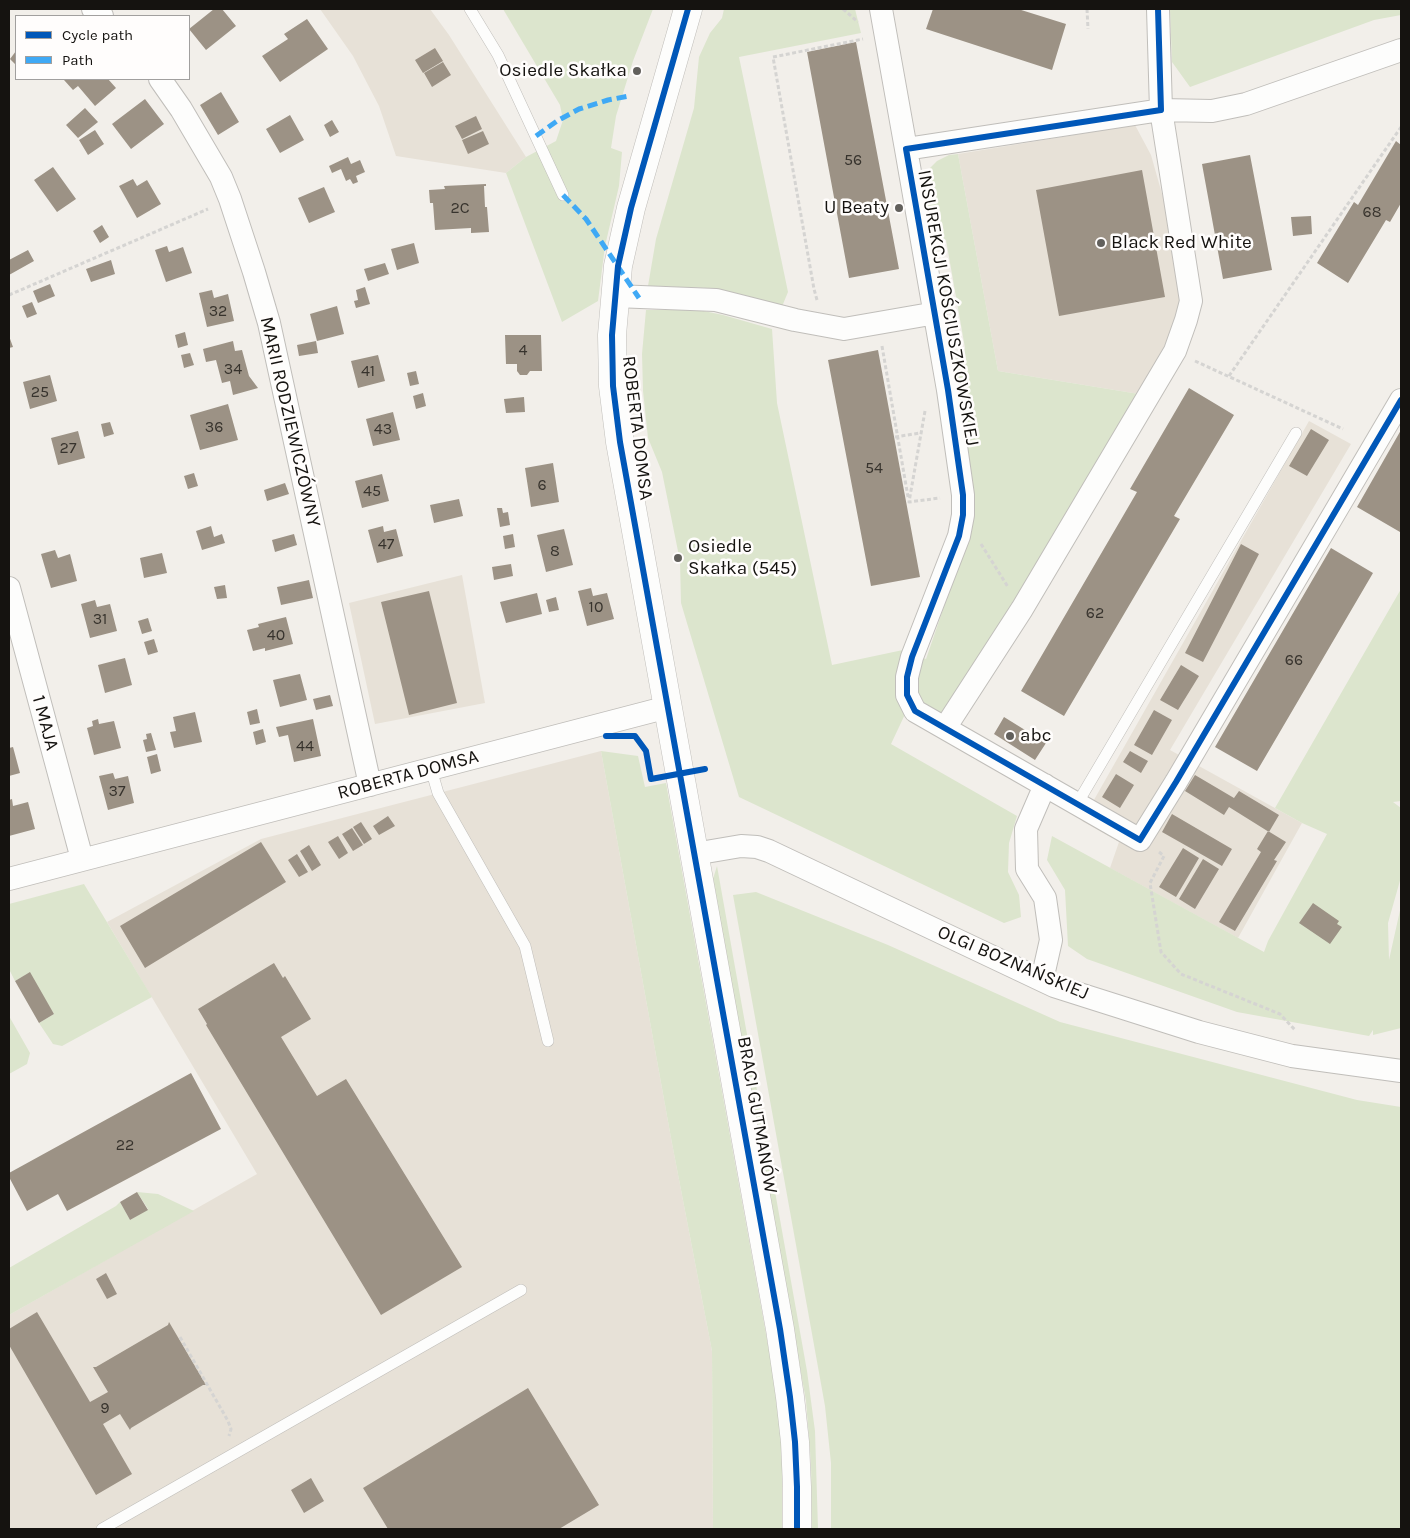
<!DOCTYPE html>
<html>
<head>
<meta charset="utf-8">
<style>
  body { margin:0 }
  #map { position:relative; width:1410px; height:1538px; overflow:hidden; background:#f2efea; font-family:Karla,sans-serif }
  canvas { display:block }
  .frame { position:absolute; inset:0; border:10px solid #151310; pointer-events:none }
  .legend { position:absolute; left:15px; top:15px; width:175px; height:65px; box-sizing:border-box; background:#fffdfc; border:1px solid #a19f9e; margin:0; padding:6px 9px; list-style:none; font-size:15px; color:#151310 }
  .legend li { display:flex; align-items:center; gap:10px; height:25px }
  .legend b { width:25px; border:1px solid #a19f9e }
</style>
</head>
<body>
<div id="map">
<canvas width="1410" height="1538"></canvas>
<div class="frame"></div>
<ul class="legend">
<li><b style="height:6px;background:#0057b8"></b>Cycle path</li>
<li><b style="height:6px;background:#3fa9f5"></b>Path</li>
</ul>
</div>
<script>
const g = document.querySelector('canvas').getContext('2d');
g.lineJoin = 'round';
function fillPath(path, color) { g.fillStyle = color; g.fill(path, 'evenodd'); }
const toPath = rows => new Path2D(rows.map(r => 'M' + r).join(''));
function strokePath(path, color, width, dash) { g.strokeStyle = color; g.lineWidth = width; g.lineCap = dash ? 'butt' : 'round'; g.setLineDash(dash || []); g.stroke(path); }
function write(font, color, halo, rows, align = 'center') {
  g.font = font + ' Karla,sans-serif'; g.lineWidth = 5; g.setLineDash([]); g.textBaseline = 'middle'; g.strokeStyle = halo; g.fillStyle = color; for (const [text, x, y, turn = 0] of rows) {
    g.save(); g.translate(x, y); g.rotate((+turn || 0) * Math.PI / 180); g.textAlign = isNaN(turn) ? turn : align; if (halo) g.strokeText(text, 0, 0); g.fillText(text, 0, 0); g.restore();
  }
}
const built = toPath([
  [320,9,430,9,449,35,526,157,506,173,396,156,379,106,353,56],
  [1135,125,1151,155,1164,201,1183,299,1178,320,1139,394,998,371,958,154],
  [1309,421,1351,444,1170,750,1302,823,1238,938,1110,868,1119,842,1082,821],
  [462,575,485,703,375,724,349,603],
  [601,751,671,1138,712,1351,713,1529,9,1529,9,1315,257,1174,107,922,261,839]
]);
const green = toPath([
  [503,9,653,9,633,61,616,116,611,148,622,152,619,186,605,246,598,301,562,322,506,173,526,157,556,141,563,120,560,105],
  [724,9,855,9,861,33,739,57,788,292,781,309,742,296,709,288,648,286,656,239,694,108,699,57,710,33,722,18],
  [1170,9,1401,9,1401,15,1374,20,1190,87,1172,62],
  [958,154,998,371,1139,394,954,705,940,716,928,714,915,693,891,744,1017,816,1009,843,1008,872,1019,895,1021,917,1004,923,739,797,681,603,680,561,662,472,648,438,643,391,642,354,646,310,699,310,723,315,772,329,777,403,832,665,903,650,926,659,963,551,954,365,954,362,965,348,946,240,927,225,922,181,930,168,937,161,949,155],
  [1401,589,1401,801,1393,802,1401,808,1401,877,1388,923,1389,960,1401,906,1401,1028,1373,1035,1373,1030,1369,1036,1237,1012,1087,959,1068,946,1065,890,1047,860,1052,836,1264,952,1268,941,1327,834,1302,823,1275,808],
  [601,751,638,756,645,787,666,783,772,1367,782,1445,782,1529,713,1529,712,1351,671,1138],
  [717,866,807,1371,815,1431,818,1529,812,1529,811,1464,806,1401,713,879],
  [84,884,152,997,62,1046,53,1044,39,1023,54,1014,29,973,15,981,9,969,9,904],
  [756,892,888,945,1060,1022,1357,1100,1401,1107,1401,1529,831,1529,831,1463,825,1406,733,895],
  [9,1016,30,1053,27,1064,9,1074],
  [137,1192,158,1194,194,1211,9,1315,9,1268,116,1206,120,1202,130,1220,148,1209]
]);
const building = toPath([
  [214,9,222,9,236,26,206,50,189,29],
  [933,9,1018,9,1066,24,1052,70,926,29],
  [307,19,328,49,280,82,262,56,288,39,284,34],
  [856,42,899,269,849,278,807,52],
  [435,48,443,61,423,73,415,60],
  [16,51,16,65,10,59],
  [443,62,451,75,432,87,424,73],
  [66,79,108,79,116,88,95,106,78,86,73,90,64,80],
  [221,92,239,122,218,135,200,105],
  [145,99,164,124,131,149,112,124],
  [85,108,98,122,78,138,66,125],
  [290,115,304,140,280,153,266,129],
  [476,116,482,129,462,139,455,126],
  [332,120,339,132,330,137,324,125],
  [95,130,104,144,88,155,79,140],
  [483,131,489,144,468,154,462,140],
  [1396,141,1401,145,1401,203,1390,222,1386,220,1348,283,1317,263,1354,202,1358,205],
  [1250,155,1272,270,1223,279,1202,164],
  [348,157,351,164,360,160,365,172,356,176,358,182,353,184,350,179,346,181,341,169,332,173,329,166],
  [53,167,76,199,57,212,34,180],
  [1142,170,1165,297,1059,316,1036,190],
  [133,179,137,186,147,180,161,204,137,218,119,186],
  [486,184,486,186,484,186,485,207,487,207,489,232,471,233,471,228,435,230,433,203,430,203,429,190,445,189,444,186],
  [324,187,335,212,309,223,298,198],
  [1311,216,1312,234,1293,236,1291,217],
  [102,225,109,237,100,243,93,231],
  [414,243,419,263,397,270,391,249],
  [167,246,169,252,183,247,192,273,166,282,155,250],
  [28,250,34,261,9,275,9,260],
  [111,260,115,274,91,282,86,269],
  [385,263,389,274,368,281,364,269],
  [50,284,55,296,38,303,33,291],
  [365,287,370,304,356,308,354,301,358,300,356,290],
  [212,290,214,298,228,294,234,321,207,327,199,293],
  [32,302,37,314,27,318,22,306],
  [337,306,344,334,317,341,310,314],
  [185,332,188,345,178,348,175,335],
  [505,335,541,335,542,371,530,371,527,375,520,375,517,371,517,364,506,364],
  [9,336,13,347,9,348],
  [233,341,235,351,242,350,249,376,258,388,233,395,230,381,222,383,216,360,206,362,203,349],
  [316,341,318,353,299,356,297,345],
  [878,350,920,577,871,586,828,360],
  [190,353,194,365,184,368,181,355],
  [378,355,385,381,358,388,351,361],
  [416,371,419,384,410,386,407,373],
  [50,375,57,401,30,409,23,382],
  [1189,388,1234,415,1174,516,1180,519,1064,716,1021,691,1137,492,1130,489],
  [423,393,426,406,416,409,413,396],
  [524,397,525,412,506,413,504,399],
  [228,404,238,440,200,450,190,415],
  [393,412,400,440,373,446,366,419],
  [110,422,114,434,104,437,101,424],
  [1311,429,1329,440,1307,476,1289,466],
  [1401,430,1401,529,1400,532,1357,507],
  [78,431,85,458,58,465,51,438],
  [553,463,559,502,531,507,525,468],
  [194,473,198,486,188,489,184,476],
  [382,474,389,501,362,508,355,481],
  [285,483,289,494,267,501,264,490],
  [459,499,463,516,434,523,430,505],
  [497,508,502,508,503,513,508,512,510,525,500,527],
  [211,526,214,537,222,534,225,543,202,550,196,531],
  [383,526,384,532,396,529,403,556,377,563,368,530],
  [564,529,573,565,546,572,537,535],
  [294,534,297,545,275,552,272,540],
  [513,534,515,547,505,549,503,536],
  [1241,544,1259,554,1203,662,1185,653],
  [1331,548,1373,573,1257,771,1215,747],
  [55,550,58,558,70,554,77,581,51,588,41,554],
  [162,553,167,573,144,578,140,558],
  [511,564,513,576,494,580,492,567],
  [309,580,313,598,281,605,277,587],
  [225,585,227,598,217,599,214,587],
  [591,588,593,596,607,593,614,619,587,626,578,591],
  [429,591,457,703,409,715,381,602],
  [537,593,542,614,506,623,500,602],
  [556,597,559,610,549,612,546,600],
  [95,600,97,607,110,604,117,631,90,638,81,604],
  [286,617,293,644,265,651,265,648,253,651,247,630,259,627,258,624],
  [148,618,152,631,142,634,138,621],
  [154,639,158,652,148,655,144,642],
  [125,658,132,685,105,693,98,665],
  [1181,665,1199,676,1178,710,1160,700],
  [300,674,307,700,280,707,273,680],
  [330,695,333,706,316,710,313,699],
  [257,709,260,723,250,725,247,712],
  [1154,710,1172,720,1152,755,1134,745],
  [195,712,202,742,174,748,170,732,176,731,173,717],
  [1004,717,1046,743,1035,760,994,734],
  [98,719,99,724,114,721,121,748,94,755,87,728,93,726,92,721],
  [313,719,321,756,294,762,288,735,279,737,276,727],
  [263,729,266,742,256,745,253,732],
  [151,733,156,750,146,752,143,740,147,739,146,734],
  [13,747,20,773,9,776,9,748],
  [1130,751,1148,761,1141,773,1123,762],
  [157,754,161,771,151,774,147,757],
  [113,773,115,779,128,776,134,803,108,810,99,776],
  [1116,774,1134,785,1120,808,1102,797],
  [1195,775,1234,798,1239,791,1279,815,1269,832,1229,807,1224,815,1185,791],
  [12,799,13,806,28,802,35,829,9,836,9,800],
  [1172,814,1232,849,1222,866,1162,832],
  [388,816,395,826,379,835,373,826],
  [361,822,372,839,364,844,353,827],
  [352,828,363,845,353,851,342,834],
  [1268,831,1286,842,1274,860,1277,861,1235,931,1219,922,1261,852,1257,849],
  [338,836,348,853,339,859,328,842],
  [261,842,286,882,145,968,120,926],
  [309,845,321,865,312,871,300,851],
  [1183,848,1199,858,1176,897,1159,887],
  [297,854,308,872,299,877,288,860],
  [1203,859,1219,869,1195,909,1179,899],
  [1313,903,1339,921,1337,924,1342,927,1330,944,1299,923],
  [274,963,283,978,285,976,311,1019,281,1037,317,1096,346,1079,462,1267,381,1315,206,1025,207,1024,198,1009],
  [30,972,54,1014,39,1023,15,981],
  [191,1073,221,1129,67,1211,58,1194,27,1211,9,1177,9,1173],
  [137,1192,148,1210,130,1220,120,1202],
  [106,1273,117,1294,107,1299,96,1279],
  [37,1312,90,1402,108,1392,93,1367,96,1367,168,1325,169,1322,206,1385,203,1385,131,1428,130,1430,120,1414,103,1424,132,1474,96,1495,9,1345,9,1329],
  [528,1388,599,1505,559,1529,388,1529,363,1488],
  [311,1478,324,1501,304,1513,291,1490]
]);
const path = toPath([
  [843,9,858,22],
  [1087,9,1088,29],
  [9,295,208,209],
  [817,300,814,289,773,57,863,39],
  [882,346,908,497],
  [1195,361,1343,429],
  [1229,376,1401,127],
  [925,411,909,502,940,498],
  [895,437,920,433],
  [981,544,1008,587],
  [1159,852,1164,856,1150,883,1161,952,1181,974,1280,1014,1296,1031],
  [180,1337,228,1421,231,1429,229,1436]
]);
const service = toPath([
  [470,9,498,55,563,195],
  [431,769,438,793,525,946,548,1041],
  [1077,804,1296,433],
  [102,1529,521,1290]
]);
const minor = toPath([
  [93,9,102,16],
  [881,9,906,149],
  [1158,9,1161,110,906,149,948,390,963,495,963,515,959,536,912,657,907,677,907,695,915,711,1140,840,1176,782,1401,400],
  [160,79,181,109,221,177,230,199,254,272,269,323,370,785],
  [615,296,716,300,795,320,844,329,936,313],
  [9,588,82,859],
  [945,728,1022,609,1175,351,1186,320,1191,301,1161,110,1212,111,1246,104,1401,50],
  [694,854,741,846,757,847,769,851,1054,986,1199,1032,1292,1056,1401,1071],
  [9,879,668,707],
  [1042,980,1051,940,1045,898,1027,869,1026,829,1045,785]
]);
const tertiary = toPath([
  [688,9,631,208,618,266,612,335,613,386,620,442,780,1329,790,1397,795,1442,797,1487,797,1529]
]);
const quiet = toPath([
  [536,136,557,121,579,109,608,100,629,96],
  [563,195,586,219,639,298]
]);
const cycleway = toPath([
  [688,9,631,208,618,266,612,335,613,386,620,442,780,1329,790,1397,795,1442,797,1487,797,1529],
  [1158,9,1161,110,906,149,948,390,963,495,963,515,959,536,912,657,907,677,907,695,915,711,1140,840,1176,782,1401,400],
  [606,736,635,736,646,751,651,779,705,769]
]);
const markers = [
  [637,71,5,"#62605c"],
  [899,208,5,"#62605c"],
  [1101,243,5,"#62605c"],
  [678,558,5,"#62605c"],
  [1010,736,5,"#62605c"]
];
const numberNames = [
  ["56",853,160],
  ["2C",460,208],
  ["68",1372,212],
  ["32",218,311],
  ["4",523,350],
  ["34",233,369],
  ["41",368,371],
  ["25",40,392],
  ["36",214,427],
  ["43",383,429],
  ["27",68,448],
  ["54",874,468],
  ["6",542,485],
  ["45",372,491],
  ["47",386,544],
  ["8",555,551],
  ["10",596,607],
  ["62",1095,613],
  ["31",100,619],
  ["40",276,635],
  ["66",1294,660],
  ["44",305,746],
  ["37",117,791],
  ["22",125,1145],
  ["9",105,1408]
];
const poiNames = [
  ["Osiedle Skałka",627,71,"right"],
  ["U Beaty",889,208,"right"],
  ["Black Red White",1111,243],
  ["Osiedle",688,547],
  ["Skałka (545)",688,569],
  ["abc",1020,736]
];
const streetNames = [
  ["INSUREKCJI KOŚCIUSZKOWSKIEJ",948,308,80],
  ["MARII RODZIEWICZÓWNY",290,422,77],
  ["ROBERTA DOMSA",637,428,83],
  ["1 MAJA",45,723,75],
  ["ROBERTA DOMSA",408,775,-15],
  ["OLGI BOZNAŃSKIEJ",1013,963,23],
  ["BRACI GUTMANÓW",757,1115,80]
];
fillPath(built, '#e7e1d7');
fillPath(green, '#dce5cd');
fillPath(building, '#9c9285');
strokePath(service, '#c0beba', 12);
strokePath(minor, '#c0beba', 24);
strokePath(tertiary, '#c0beba', 29);
strokePath(path, '#d5d4d2', 3, [4, 2.5]);
strokePath(service, '#fdfdfc', 11);
strokePath(minor, '#fdfdfc', 22);
strokePath(tertiary, '#fdfdfc', 28);
strokePath(quiet, '#3fa9f5', 5, [10, 5]);
strokePath(cycleway, '#0057b8', 6);
for (const [x, y, r, color] of markers) { const dot = new Path2D(); dot.arc(x, y, r, 0, 2 * Math.PI); g.fillStyle = color; g.fill(dot); strokePath(dot, '#fffdfc', 2); }
write('16px', '#37332d', null, numberNames);
write('19px', '#151310', '#fffdfc', poiNames, 'left');
write('19px', '#151310', '#fffdfc', streetNames);
</script>
</body>
</html>
